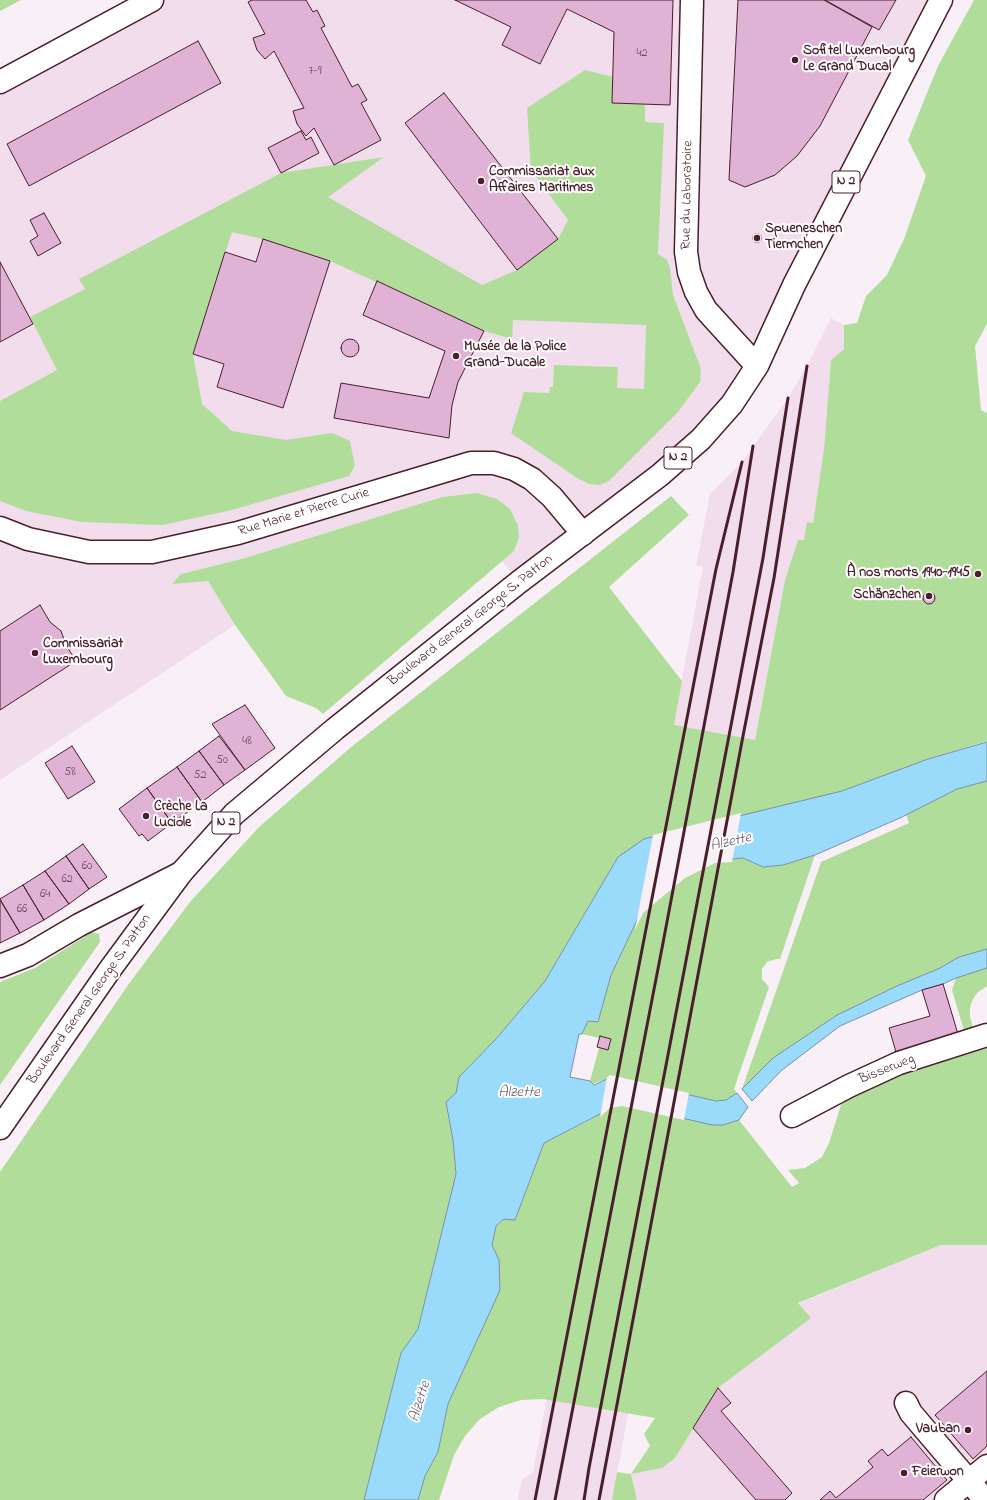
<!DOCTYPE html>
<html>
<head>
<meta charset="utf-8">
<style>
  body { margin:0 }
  canvas { display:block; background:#f9f0f7 }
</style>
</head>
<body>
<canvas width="987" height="1500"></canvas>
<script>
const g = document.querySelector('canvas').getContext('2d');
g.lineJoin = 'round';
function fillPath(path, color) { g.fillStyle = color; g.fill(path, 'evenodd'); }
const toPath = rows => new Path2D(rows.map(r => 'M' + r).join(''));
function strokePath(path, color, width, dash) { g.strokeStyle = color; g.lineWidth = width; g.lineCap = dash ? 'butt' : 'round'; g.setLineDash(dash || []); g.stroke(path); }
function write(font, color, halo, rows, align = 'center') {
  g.font = font + ' "Indie Flower",sans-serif'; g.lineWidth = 4; g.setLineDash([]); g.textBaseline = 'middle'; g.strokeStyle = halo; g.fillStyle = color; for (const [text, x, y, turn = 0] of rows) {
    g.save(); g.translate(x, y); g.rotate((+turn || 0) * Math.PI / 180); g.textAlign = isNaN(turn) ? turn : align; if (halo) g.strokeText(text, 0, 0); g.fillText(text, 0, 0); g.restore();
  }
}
const built = toPath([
  [152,0,942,0,732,404,519,582,502,561,514,551,519,537,518,525,510,509,497,499,477,493,442,497,245,558,181,574,208,581,235,625,0,780,0,82],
  [831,318,844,325,844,349,831,360,824,449,813,523,804,540,798,541,785,580,612,1500,518,1500,520,1487,523,1479,533,1472,703,567,696,565,710,494,742,462,788,398,807,366],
  [941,1245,987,1245,987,1500,637,1500,631,1474,662,1468,693,1428,718,1388,810,1318,798,1304]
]);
const green = toPath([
  [0,0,21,0,0,11],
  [974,0,987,0,987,324,975,346,981,410,987,413,987,741,928,759,842,791,618,857,545,981,496,1039,459,1077,456,1093,446,1102,453,1140,456,1174,418,1329,401,1353,364,1500,0,1500,0,1172,128,985,190,902,259,827,350,748,671,496,689,515,609,587,682,681,674,725,755,740,785,580,798,540,804,540,807,522,813,523,824,449,831,360,844,349,844,325,857,323,866,296,887,275,904,239,926,176,908,140,938,66],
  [585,70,613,77,612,103,645,104,645,122,664,123,658,254,667,260,670,268,673,295,701,369,700,382,678,412,609,481,600,485,589,484,577,478,511,433,524,392,549,393,550,387,553,387,554,365,618,367,617,388,644,389,646,325,513,320,512,339,484,331,330,261,263,239,232,232,193,354,202,404,232,431,286,440,332,433,350,441,355,466,349,476,232,510,163,525,82,522,26,511,0,501,0,401,57,370,30,317,85,289,79,279,281,173,384,157,328,197,482,285,517,270,558,239,568,220,531,170,527,108],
  [477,493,497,499,510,509,518,525,519,537,514,551,323,714,316,708,286,696,235,625,208,581,172,584,181,574,245,558,442,497],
  [987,781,987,949,959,957,940,968,897,986,837,1015,773,1058,742,1089,821,862,909,823,906,815,957,789],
  [815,855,780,959,776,959,767,962,762,969,762,979,769,987,734,1089,737,1093,726,1100,716,1101,611,1077,592,1084,590,1081,599,1048,608,1050,611,1039,600,1036,599,1038,582,1034,588,1021,598,1022,611,975,641,912,684,877,714,861,743,858,763,867,783,865],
  [92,932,99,934,100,942,0,1085,0,982,35,968],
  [987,968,987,986,977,993,972,1001,970,1008,970,1017,974,1031,965,1034,952,990,956,978],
  [987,1047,987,1245,941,1245,798,1303,811,1318,718,1388,675,1458,662,1468,631,1474,637,1500,612,1500,617,1472,631,1474,650,1446,644,1434,655,1418,543,1399,521,1400,499,1407,480,1419,465,1436,454,1455,439,1500,418,1500,425,1476,438,1452,448,1404,499,1260,492,1245,496,1226,504,1219,515,1220,544,1143,590,1120,609,1106,622,1104,723,1125,739,1120,792,1187,799,1183,788,1170,805,1168,822,1157,829,1143,841,1105,854,1096,903,1073]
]);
const water = toPath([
  [987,742,987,781,957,789,900,818,815,855,783,865,763,867,743,858,714,861,684,877,641,912,611,975,598,1022,588,1021,582,1034,579,1034,570,1077,590,1081,594,1085,611,1077,716,1101,726,1100,737,1093,748,1107,739,1120,723,1125,712,1125,622,1104,609,1106,602,1113,544,1143,515,1220,504,1219,496,1226,492,1245,499,1260,500,1290,448,1404,438,1452,425,1476,418,1500,364,1500,401,1353,418,1329,456,1174,453,1140,446,1102,456,1093,459,1077,496,1039,545,981,618,857,644,839,842,791,928,759,987,742],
  [987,949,987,968,956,978,943,984,922,990,840,1026,782,1070,752,1101,742,1089,773,1058,837,1015,897,986,940,968,959,957,987,949]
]);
const pier = toPath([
  [741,813,732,862,715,863,685,878,643,913,635,930,653,835],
  [610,1075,689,1093,684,1120,622,1106,610,1108,600,1117,607,1077]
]);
const building = toPath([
  [252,0,306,0,313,12,317,10,325,26,321,28,352,87,358,84,367,100,361,103,381,140,334,165,314,128,306,136,297,124,293,111,304,108,274,51,265,59,257,50,253,38,265,34,248,2,252,0],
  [455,0,673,0,670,105,612,103,614,32,567,9,540,64,502,45,511,27,455,0],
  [738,0,824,0,872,27,820,126,797,156,775,175,745,187,729,180,738,0],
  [825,0,896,0,879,30,825,0],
  [198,41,221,83,29,186,7,144,198,41],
  [444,93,558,239,517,270,405,123,444,93],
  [301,131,306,140,311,137,319,153,281,173,268,148,301,131],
  [44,213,61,243,38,256,30,241,38,236,30,220,44,213],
  '752.5 238a4.5 4.5 0 1 1 9 0a4.5 4.5 0 1 1-9 0Z',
  [263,239,330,261,283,408,217,387,224,364,193,354,225,252,256,262,263,239],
  [0,262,33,324,0,342,0,262],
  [377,281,484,331,458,382,452,405,449,438,334,418,341,383,429,398,445,351,363,315,377,281],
  '341 348a9 9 0 1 1 18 0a9 9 0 1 1-18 0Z',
  '923 598a6 6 0 1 1 12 0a6 6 0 1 1-12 0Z',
  [40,605,50,622,61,631,66,645,76,661,0,710,0,631,40,605],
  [245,705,275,748,245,770,212,724,245,705],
  [219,736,245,770,224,785,199,751,219,736],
  [72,746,95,782,68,799,45,763,72,746],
  [199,751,224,785,202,802,177,767,199,751],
  [177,767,202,802,172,823,147,788,177,767],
  [147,788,172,823,148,841,142,834,139,836,119,809,147,788],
  [83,844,107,877,89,889,66,856,83,844],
  [66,856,89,889,69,904,45,871,66,856],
  [45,871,69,904,44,920,23,885,45,871],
  [23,885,44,920,20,933,0,899,23,885],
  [0,900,20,933,0,943,0,900],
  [943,984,958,1034,896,1052,889,1028,930,1016,922,990,943,984],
  [600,1036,611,1039,608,1050,597,1047,600,1036],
  [987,1371,987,1446,973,1459,935,1415,987,1371],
  [718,1388,731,1403,721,1411,792,1493,785,1500,756,1500,693,1428,718,1388],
  [911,1437,947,1480,923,1500,820,1500,830,1491,836,1498,873,1467,868,1461,882,1449,888,1456,911,1437]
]);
const minor = toPath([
  [0,82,152,0],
  [0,528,28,539,89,552,152,552,238,533,471,463,494,463,514,469,532,479,552,497,583,534],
  [0,966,28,955,79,925,181,873],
  [792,1116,849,1086,899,1063,987,1035],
  [906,1403,911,1413,985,1500],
  [946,1500,987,1466]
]);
const major = toPath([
  [692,0,686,252,689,272,696,292,706,310,757,366],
  [0,1128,111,968,181,873,234,814,335,729,519,582,660,475,701,439,732,404,757,366,794,285,941,0]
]);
const rail = toPath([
  [535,1500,716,569,742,462],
  [555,1500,663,943,733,572,753,446],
  [584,1500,589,1468,763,558,788,398],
  [599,1500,743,736,774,578,807,366]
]);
const markers = [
  [795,60,4,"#4a1f2b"],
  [481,181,4,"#4a1f2b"],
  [757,238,4,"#4a1f2b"],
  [456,356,4,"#4a1f2b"],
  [978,574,4,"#4a1f2b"],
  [929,596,4,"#4a1f2b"],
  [35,653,4,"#4a1f2b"],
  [146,816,4,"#4a1f2b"],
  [968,1430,4,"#4a1f2b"],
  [904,1473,4,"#4a1f2b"]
];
const numberNames = [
  ["42",642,54],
  ["7-9",315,72],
  ["48",247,742],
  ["50",222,761],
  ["58",70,773],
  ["52",200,776],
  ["60",87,867],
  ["62",67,880],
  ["64",45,895],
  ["66",22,910]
];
const shields = [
  [846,182,28],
  [678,458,28],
  [226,823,28]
];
const shieldNames = [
  ["N 2",846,182],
  ["N 2",678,458],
  ["N 2",226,823]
];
const poiNames = [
  ["Sofitel Luxembourg",803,52],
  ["Le Grand Ducal",803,68],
  ["Commissariat aux",489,173],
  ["Affaires Maritimes",489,189],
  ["Spueneschen",765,230],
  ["Tiermchen",765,246],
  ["Musée de la Police",464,348],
  ["Grand-Ducale",464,364],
  ["À nos morts 1940-1945",970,574,"right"],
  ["Schänzchen",921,596,"right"],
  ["Commissariat",43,645],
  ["Luxembourg",43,661],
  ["Crèche La",154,808],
  ["Luciole",154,824],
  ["Vauban",960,1430,"right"],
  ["Feierwon",912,1473]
];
const streetNames = [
  ["Rue du Laboratoire",688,195,-89],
  ["Rue Marie et Pierre Curie",304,513,-17],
  ["Boulevard General George S. Patton",471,621,-38],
  ["Boulevard General George S. Patton",90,1000,-55],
  ["Bisserweg",887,1070,-22]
];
const waterNames = [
  ["Alzette",731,843,-13],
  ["Alzette",519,1094],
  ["Alzette",421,1402,-73]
];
fillPath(built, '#f2dded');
fillPath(green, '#b1dd9b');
fillPath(water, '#9adbfb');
strokePath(water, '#7a90a8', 1);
fillPath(pier, '#f9f0f7');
fillPath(building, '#e0b2d5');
strokePath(building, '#4a1f2b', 1);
strokePath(minor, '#4a1f2b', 25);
strokePath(major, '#4a1f2b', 25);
strokePath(minor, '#fff', 22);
strokePath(major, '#fff', 22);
strokePath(rail, '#4a1f2b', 3);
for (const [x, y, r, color] of markers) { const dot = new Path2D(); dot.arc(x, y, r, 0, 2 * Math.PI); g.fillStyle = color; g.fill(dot); strokePath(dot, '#fff', 1.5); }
write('12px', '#704456', null, numberNames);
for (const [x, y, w] of shields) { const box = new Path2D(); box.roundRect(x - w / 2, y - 11, w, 22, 3); g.fillStyle = '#fff'; g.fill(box); strokePath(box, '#4a1f2b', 1); }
write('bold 13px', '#4a1f2b', null, shieldNames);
write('bold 14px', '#4a1f2b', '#fff', poiNames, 'left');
write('14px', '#4a1f2b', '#fff', streetNames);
write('italic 15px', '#625769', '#fff', waterNames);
</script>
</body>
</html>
